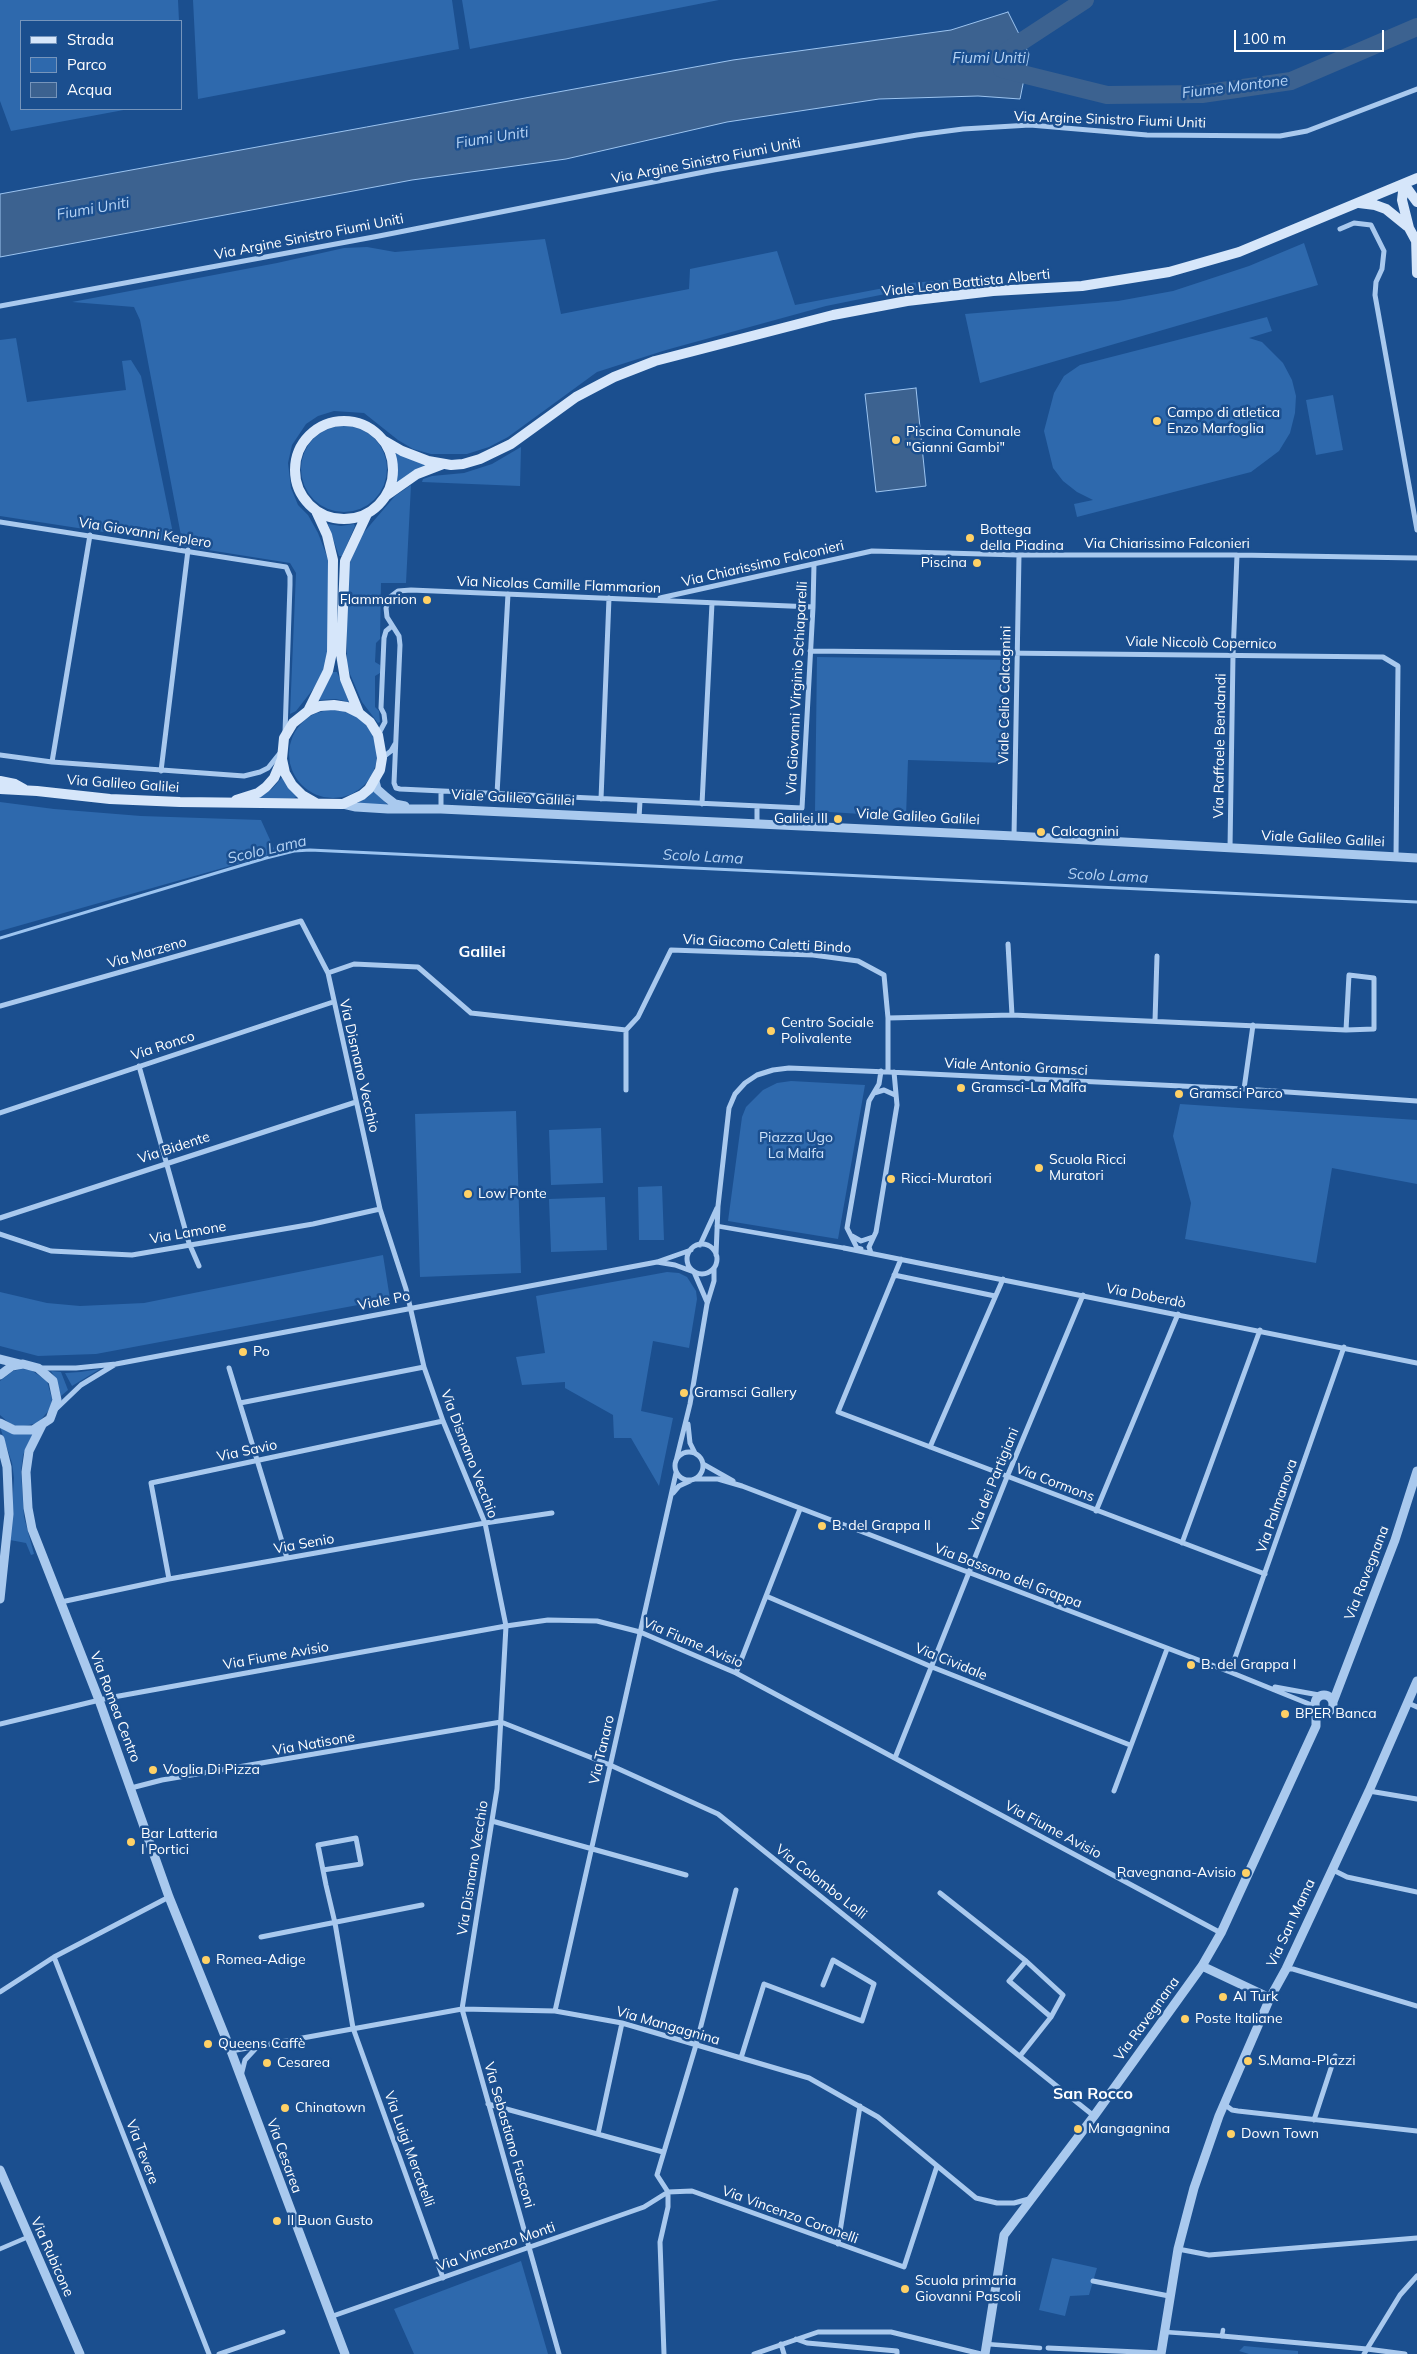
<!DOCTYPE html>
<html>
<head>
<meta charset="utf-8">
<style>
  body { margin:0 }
  #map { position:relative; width:1417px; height:2354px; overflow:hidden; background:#1b4f8f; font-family:Mulish,sans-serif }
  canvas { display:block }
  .legend { position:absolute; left:20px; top:20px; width:162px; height:90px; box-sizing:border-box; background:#1b4f8f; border:1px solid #7695bc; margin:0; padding:6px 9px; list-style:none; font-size:15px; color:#fff }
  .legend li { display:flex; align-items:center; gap:10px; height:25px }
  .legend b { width:25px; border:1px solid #7695bc }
  .scale { position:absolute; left:1234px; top:30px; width:150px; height:22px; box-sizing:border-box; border:2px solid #fff; border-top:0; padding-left:6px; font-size:15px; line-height:18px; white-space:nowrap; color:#fff; -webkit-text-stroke:4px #1b4f8f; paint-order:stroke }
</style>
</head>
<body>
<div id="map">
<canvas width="1417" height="2354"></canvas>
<ul class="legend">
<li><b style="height:6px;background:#d6e6fa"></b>Strada</li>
<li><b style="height:14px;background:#2e69ad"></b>Parco</li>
<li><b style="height:14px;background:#3c6290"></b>Acqua</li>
</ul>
<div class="scale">100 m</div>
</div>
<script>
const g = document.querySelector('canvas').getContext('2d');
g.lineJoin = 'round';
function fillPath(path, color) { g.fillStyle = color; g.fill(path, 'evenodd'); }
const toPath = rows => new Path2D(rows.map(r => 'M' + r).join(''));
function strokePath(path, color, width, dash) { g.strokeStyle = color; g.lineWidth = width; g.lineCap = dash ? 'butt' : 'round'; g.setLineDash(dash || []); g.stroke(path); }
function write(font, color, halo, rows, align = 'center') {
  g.font = font + ' Mulish,sans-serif'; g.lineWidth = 5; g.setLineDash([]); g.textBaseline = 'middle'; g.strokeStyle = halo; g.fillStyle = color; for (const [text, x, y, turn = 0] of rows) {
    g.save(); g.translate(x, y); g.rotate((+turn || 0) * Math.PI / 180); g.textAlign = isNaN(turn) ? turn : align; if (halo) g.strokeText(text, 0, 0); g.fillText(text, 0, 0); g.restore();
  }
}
const green = toPath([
  [0,0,178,0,179,21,21,21,21,109,129,109,11,131,0,101],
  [193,0,452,0,459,49,198,99],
  [462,0,719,0,470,49],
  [545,239,561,314,689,289,690,269,777,251,795,305,910,283,973,278,974,283,905,290,826,306,666,350,597,372,508,437,489,447,467,454,431,454,413,449,398,440,364,413,334,411,318,416,306,424,292,445,288,463,291,488,298,505,308,515,318,533,328,559,330,575,328,642,326,665,314,688,296,711,290,714,296,573,290,563,183,546,140,320,134,307,72,302,277,263,344,248,367,247,395,252],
  [1304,243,1318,285,980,383,965,314,1118,301,1173,291,1249,266],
  [1267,317,1272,331,1249,338,1262,342,1283,363,1292,380,1296,396,1295,413,1290,433,1279,451,1251,472,1077,517,1074,504,1093,500,1077,492,1063,481,1053,468,1044,431,1054,393,1064,376,1080,365],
  [16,338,27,402,126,390,122,361,131,360,141,376,175,543,0,516,0,340],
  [1333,395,1343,450,1316,455,1306,400],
  '301 469a43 43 0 1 1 86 0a43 43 0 1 1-86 0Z',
  [521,447,520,486,422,482,423,479,432,476,464,473,492,464],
  [396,453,426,465,426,467,397,483],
  [411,485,406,583,381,583,380,639,376,643,375,662,380,665,380,673,375,676,375,707,379,711,380,722,378,723,362,702,347,667,347,571,359,538,395,496],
  [328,524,341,526,354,524,355,526,342,556,339,556],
  [817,657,1008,660,1005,763,908,760,906,817,815,811],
  [333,672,337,672,349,702,336,699,319,700],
  '289 754a44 44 0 1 1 88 0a44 44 0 1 1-88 0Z',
  [283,776,298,796,294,798,258,800,257,798,272,789],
  [373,790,389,806,357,803,368,797],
  [0,802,54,809,141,816,261,820,276,853,0,931],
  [791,1081,865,1085,838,1239,728,1221,742,1117,746,1107,763,1090,777,1083],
  [1180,1104,1417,1120,1417,1184,1332,1168,1316,1263,1185,1239,1191,1203,1173,1136],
  [516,1111,521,1273,420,1277,415,1114],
  [601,1128,603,1183,551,1185,549,1130],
  [662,1186,664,1240,639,1240,638,1187],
  [605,1197,607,1250,551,1252,549,1199],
  [383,1255,390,1299,96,1354,38,1356,0,1346,0,1292,47,1303,80,1306,144,1303],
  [667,1272,679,1273,687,1277,696,1291,697,1299,689,1348,653,1341,641,1411,673,1418,659,1486,631,1438,614,1438,613,1415,565,1388,565,1382,522,1385,516,1357,545,1353,536,1296],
  [22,1369,31,1370,47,1381,52,1399,50,1409,38,1423,19,1427,10,1424,0,1415,0,1381,13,1371],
  [100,1369,72,1386,65,1373,80,1372],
  [51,1371,61,1372,68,1390,61,1396,56,1379],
  [0,1427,18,1434,34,1432,23,1455,21,1471,24,1517,34,1554,31,1555,26,1543,10,1540,14,1478,12,1463],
  [1052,2258,1097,2268,1089,2295,1070,2296,1065,2316,1039,2310],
  [521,2261,548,2354,414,2354,394,2309],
  [1244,2346,1298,2351,1298,2354,1249,2354,1239,2351]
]);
const water = toPath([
  [1008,12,1029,54,1020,99,978,96,879,99,727,122,566,159,412,180,0,257,0,194,733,60,951,30,1008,12],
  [916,388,926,486,876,492,865,394,916,388]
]);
const stream = toPath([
  [0,938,266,858,294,851,310,850,1417,902]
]);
const river = toPath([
  [1004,53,1085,0],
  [1002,69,1107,95,1202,94,1291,81,1417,27]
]);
const pedestrian = toPath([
  [717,1226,844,1248],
  [0,2249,28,2237],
  [1165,2332,1222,2336,1223,2330],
  [986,2344,1040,2348]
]);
const minor = toPath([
  [1340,229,1354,223,1371,225,1384,251,1382,269,1376,282,1375,295,1417,530],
  [0,306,379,236,714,170,917,135,963,129,1030,125,1147,135,1280,136,1307,131,1417,89],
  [0,522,286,567,290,576,290,585,285,733],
  [660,598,872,551,1019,555,1237,555,1417,558],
  [813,607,411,590,398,591,390,597,386,608,387,617,399,636,400,645,394,783,396,788,400,789,802,808,813,607,814,564],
  [810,651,1383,657,1398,666,1396,857],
  [378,735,385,722,384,714,381,708,384,638,386,631,392,626],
  [0,755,52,762,244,776,260,772,268,768,280,753],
  [382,758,391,751,395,744],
  [52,762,90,535],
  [161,771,188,550],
  [441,791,441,809],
  [497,794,508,594],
  [601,799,609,598],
  [702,804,712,603],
  [639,818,640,801],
  [757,824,757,806],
  [1014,836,1019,555],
  [1230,848,1233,655,1237,555],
  [1008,944,1012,1015],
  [328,973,354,964,418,967,471,1013,626,1030],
  [0,1006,301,921,328,973,380,1209,406,1289,424,1367,443,1421,485,1523,506,1626,497,1789,462,2009,559,2354],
  [888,1018,1012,1015,1346,1030,1374,1029,1374,978,1349,975,1346,1030],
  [1155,1021,1157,956],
  [139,1066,189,1243,199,1266],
  [1244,1089,1253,1025],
  [626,1090,626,1030,638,1017,671,950,813,955,858,961,884,975,888,1018,888,1072],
  [874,1093,884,1090,895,1095],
  [0,1113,333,1002],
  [0,1218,356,1102],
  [0,1234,51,1251,132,1255,313,1224,380,1209],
  [852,1236,861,1241,873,1237],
  '687 1259a15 15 0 1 1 30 0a15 15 0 1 1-30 0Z',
  [700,1245,717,1208],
  [844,1248,1417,1363],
  [861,1249,857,1248,847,1228,869,1101,879,1084,881,1071],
  [871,1253,869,1247,876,1232,897,1105,894,1072],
  [716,1255,718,1206,729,1108,735,1094,745,1083,757,1075,773,1070,789,1068,888,1072,1244,1089,1417,1101],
  [901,1259,838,1412,1265,1574],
  [657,1262,675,1265,694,1272,707,1302],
  [894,1275,995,1296],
  [39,1368,76,1368,116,1364,657,1262,691,1250],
  [229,1368,287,1558],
  [240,1403,424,1367],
  [57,1408,81,1385,114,1365],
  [688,1424,690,1443,695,1453],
  [930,1447,1003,1279],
  '675 1466a14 14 0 1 1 28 0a14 14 0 1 1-28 0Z',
  [676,1461,690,1404,707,1304,714,1281,714,1268],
  [703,1464,733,1481],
  [696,1479,718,1479,742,1486,1230,1672,1314,1706],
  [673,1493,679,1486,690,1481],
  [1096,1511,1178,1314],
  [1182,1543,1260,1330],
  [169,1579,151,1483,443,1421],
  [766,1596,932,1667,1130,1745],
  [61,1602,169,1579,485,1523,552,1513],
  [1230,1672,1344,1347],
  [736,1673,800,1509],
  [1275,1687,1319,1695],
  [1408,1703,1417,1707],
  [0,1724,108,1698,506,1626,548,1620,597,1621,640,1632,736,1673,1221,1933],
  [895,1758,1007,1477,1083,1295],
  [131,1788,162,1780,501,1722,610,1765,718,1814,1094,2116],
  [1114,1791,1167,1649],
  [1369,1791,1417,1799],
  [492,1821,686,1875],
  [1331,1869,1347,1877,1417,1892],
  [323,1870,361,1864,356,1838,318,1845,326,1885,335,1923,353,2028,443,2278],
  [940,1893,1026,1961,1063,1995,1051,2017,1020,2056],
  [261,1937,422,1905],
  [54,1957,209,2354],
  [1026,1961,1009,1981,1051,2017],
  [1286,1969,1293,1969,1417,2006],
  [0,1992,54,1957,169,1897],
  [555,2011,676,1473],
  [231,2051,462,2009,555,2011,622,2023,809,2078,878,2117,976,2198,997,2203,1014,2203,1029,2199],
  [741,2058,764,1984,862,2021,874,1984,833,1960,823,1985],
  [241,2076,245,2060,257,2047],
  [488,2104,663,2152],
  [1224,2104,1232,2110,1238,2111,1417,2131],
  [1314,2120,1335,2056],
  [598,2134,622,2023],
  [668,2192,657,2175,696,2045,736,1890],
  [838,2244,860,2106],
  [1178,2249,1209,2255,1417,2238],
  [1093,2281,1169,2296],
  [330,2317,644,2207,668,2192,692,2191,904,2267,937,2166],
  [1222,2336,1367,2349,1400,2295,1417,2276],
  [796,2339,807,2343,897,2351,897,2354],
  [781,2344,784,2354],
  [1048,2348,1161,2353],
  [219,2354,283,2332],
  [664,2354,660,2242,668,2207,668,2192],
  [754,2354,818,2332,891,2332,981,2354],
  [1364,2354,1367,2349,1405,2354]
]);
const tertiary = toPath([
  [375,781,377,789,386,797,395,804,405,806],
  [343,804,356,807,388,809,441,809,1014,836,1417,858],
  [0,1359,20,1364],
  [0,1375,12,1366,23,1364,38,1368,53,1381,57,1400,50,1419,33,1430,14,1430,0,1423],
  [42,1425,29,1451,26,1472,28,1508,32,1529,99,1700,169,1897,231,2051,345,2354],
  [0,1439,7,1467,9,1514,0,1599],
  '1315 1704a9 9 0 1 1 18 0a9 9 0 1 1-18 0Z',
  [1333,1702,1395,1540,1417,1471],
  [1202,1966,1270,1998],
  [0,2170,80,2354],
  [985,2354,1004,2235,1094,2116,1202,1966,1221,1933,1316,1726,1316,1709],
  [1161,2354,1178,2249,1194,2188,1219,2116,1270,1998,1286,1969,1369,1791,1417,1681]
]);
const secondary = toPath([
  [1404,184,1402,200,1409,228,1416,241],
  [1404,184,1417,202],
  [1359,203,1375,205,1386,209,1407,226],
  [1416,237,1417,273],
  '295 470a49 49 0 1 1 98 0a49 49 0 1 1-98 0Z',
  [383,440,402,451,428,461,451,465,463,464,480,459,511,444,576,397,614,377,655,361,833,315,907,301,993,291,1082,286,1169,272,1239,252,1417,178],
  [387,495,417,474,443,464],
  [308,711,328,671,332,652,333,560,327,535,316,511],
  [359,713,345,679,341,654,345,561,367,514],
  [0,781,15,784,24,789],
  [0,789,37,791,110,799,180,802,343,804,362,795,369,789,380,770,382,758,378,735,370,722,359,713,347,707,334,705,320,706,308,711,293,723,284,738,282,759,285,773,292,785,302,795,316,803],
  [236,800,258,793,266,787,274,778,282,759]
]);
const markers = [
  [1157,421,5,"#ffd166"],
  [896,440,5,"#ffd166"],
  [970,538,5,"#ffd166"],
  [977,563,5,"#ffd166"],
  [427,600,5,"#ffd166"],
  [838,819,5,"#ffd166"],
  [1041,832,5,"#ffd166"],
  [771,1031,5,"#ffd166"],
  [961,1088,5,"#ffd166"],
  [1179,1094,5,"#ffd166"],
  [1039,1168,5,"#ffd166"],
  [891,1179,5,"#ffd166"],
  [468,1194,5,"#ffd166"],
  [243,1352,5,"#ffd166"],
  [684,1393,5,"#ffd166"],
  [822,1526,5,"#ffd166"],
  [1191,1665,5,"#ffd166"],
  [1285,1714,5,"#ffd166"],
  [153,1770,5,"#ffd166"],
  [131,1842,5,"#ffd166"],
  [1246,1873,5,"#ffd166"],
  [206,1960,5,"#ffd166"],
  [1223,1997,5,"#ffd166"],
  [1185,2019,5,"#ffd166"],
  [208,2044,5,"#ffd166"],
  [1248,2061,5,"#ffd166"],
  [267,2063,5,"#ffd166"],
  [285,2108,5,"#ffd166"],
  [1078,2129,5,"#ffd166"],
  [1231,2134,5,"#ffd166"],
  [277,2221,5,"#ffd166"],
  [905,2289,5,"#ffd166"]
];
const streetNames = [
  ["Via Argine Sinistro Fiumi Uniti",1110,120,2],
  ["Via Argine Sinistro Fiumi Uniti",706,161,-11],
  ["Via Argine Sinistro Fiumi Uniti",309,237,-11],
  ["Viale Leon Battista Alberti",966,283,-6],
  ["Via Giovanni Keplero",145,533,9],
  ["Via Chiarissimo Falconieri",1167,544],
  ["Via Chiarissimo Falconieri",763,564,-13],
  ["Via Nicolas Camille Flammarion",559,585,2],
  ["Viale Niccolò Copernico",1201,643,1],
  ["Via Giovanni Virginio Schiaparelli",797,688,-87],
  ["Viale Celio Calcagnini",1005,695,-89],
  ["Via Raffaele Bendandi",1220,746,-89],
  ["Via Galileo Galilei",123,784,4],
  ["Viale Galileo Galilei",513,798,3],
  ["Viale Galileo Galilei",918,817,3],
  ["Viale Galileo Galilei",1323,839,3],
  ["Via Giacomo Caletti Bindo",767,944,3],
  ["Via Marzeno",147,953,-16],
  ["Via Ronco",163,1046,-18],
  ["Via Dismano Vecchio",359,1066,77],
  ["Viale Antonio Gramsci",1016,1067,3],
  ["Via Bidente",174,1148,-18],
  ["Via Lamone",188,1233,-10],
  ["Via Doberdò",1146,1296,11],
  ["Viale Po",384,1301,-11],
  ["Via Savio",247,1451,-12],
  ["Via Dismano Vecchio",469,1454,69],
  ["Via dei Partigiani",994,1480,-68],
  ["Via Cormons",1055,1483,21],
  ["Via Palmanova",1277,1506,-71],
  ["Via Senio",304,1544,-10],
  ["Via Ravegnana",1367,1573,-69],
  ["Via Bassano del Grappa",1008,1576,21],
  ["Via Fiume Avisio",693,1643,23],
  ["Via Fiume Avisio",276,1656,-10],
  ["Via Cividale",951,1662,22],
  ["Via Romea Centro",115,1707,69],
  ["Via Natisone",314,1744,-10],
  ["Via Tanaro",602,1750,-77],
  ["Via Fiume Avisio",1053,1830,28],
  ["Via Dismano Vecchio",473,1868,-81],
  ["Via Colombo Lolli",821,1882,38],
  ["Via San Mama",1291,1923,-65],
  ["Via Ravegnana",1147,2019,-54],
  ["Via Mangagnina",668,2026,16],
  ["Via Sebastiano Fusconi",509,2135,74],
  ["Via Luigi Mercatelli",409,2149,70],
  ["Via Tevere",142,2152,69],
  ["Via Cesarea",284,2156,70],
  ["Via Vincenzo Coronelli",790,2215,20],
  ["Via Vincenzo Monti",496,2247,-19],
  ["Via Rubicone",52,2257,66]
];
const poiNames = [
  ["Campo di atletica",1167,413],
  ["Enzo Marfoglia",1167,429],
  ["Piscina Comunale",906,432],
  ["\"Gianni Gambi\"",906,448],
  ["Bottega",980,530],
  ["della Piadina",980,546],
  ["Piscina",967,563,"right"],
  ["Flammarion",417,600,"right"],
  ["Galilei III",828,819,"right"],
  ["Calcagnini",1051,832],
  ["Centro Sociale",781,1023],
  ["Polivalente",781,1039],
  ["Gramsci-La Malfa",971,1088],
  ["Gramsci Parco",1189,1094],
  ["Scuola Ricci",1049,1160],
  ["Muratori",1049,1176],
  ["Ricci-Muratori",901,1179],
  ["Low Ponte",478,1194],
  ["Po",253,1352],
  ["Gramsci Gallery",694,1393],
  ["B. del Grappa II",832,1526],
  ["B. del Grappa I",1201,1665],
  ["BPER Banca",1295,1714],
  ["Voglia Di Pizza",163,1770],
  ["Bar Latteria",141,1834],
  ["I Portici",141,1850],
  ["Ravegnana-Avisio",1236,1873,"right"],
  ["Romea-Adige",216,1960],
  ["Al Turk",1233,1997],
  ["Poste Italiane",1195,2019],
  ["Queens Caffè",218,2044],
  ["S.Mama-Plazzi",1258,2061],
  ["Cesarea",277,2063],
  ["Chinatown",295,2108],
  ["Mangagnina",1088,2129],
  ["Down Town",1241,2134],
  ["Il Buon Gusto",287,2221],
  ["Scuola primaria",915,2281],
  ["Giovanni Pascoli",915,2297]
];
const parkNames = [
  ["Piazza Ugo",796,1138],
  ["La Malfa",796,1154]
];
const waterNames = [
  ["Fiumi Uniti",989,58],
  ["Fiume Montone",1235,87,-7],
  ["Fiumi Uniti",492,138,-9],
  ["Fiumi Uniti",93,209,-10],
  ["Scolo Lama",267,850,-13],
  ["Scolo Lama",703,857,3],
  ["Scolo Lama",1108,876,3]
];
const quarterNames = [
  ["Galilei",482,952],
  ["San Rocco",1093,2094]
];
fillPath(green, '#2e69ad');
fillPath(water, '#3c6290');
strokePath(water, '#9cc4f0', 1);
strokePath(stream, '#9cc4f0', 3);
strokePath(river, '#3c6290', 18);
strokePath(pedestrian, '#a9c9ee', 4.5);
strokePath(minor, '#a9c9ee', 5);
strokePath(tertiary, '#a9c9ee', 9);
strokePath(secondary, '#d6e6fa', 10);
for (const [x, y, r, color] of markers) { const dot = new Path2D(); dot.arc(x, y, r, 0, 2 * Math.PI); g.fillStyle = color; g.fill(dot); strokePath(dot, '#1b4f8f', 2); }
write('14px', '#fff', '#1b4f8f', streetNames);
write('14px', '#fff', '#1b4f8f', poiNames, 'left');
write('14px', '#cfe3fa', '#1b4f8f', parkNames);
write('italic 15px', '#b5d3f5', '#1b4f8f', waterNames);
write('bold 16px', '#fff', '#1b4f8f', quarterNames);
</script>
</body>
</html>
